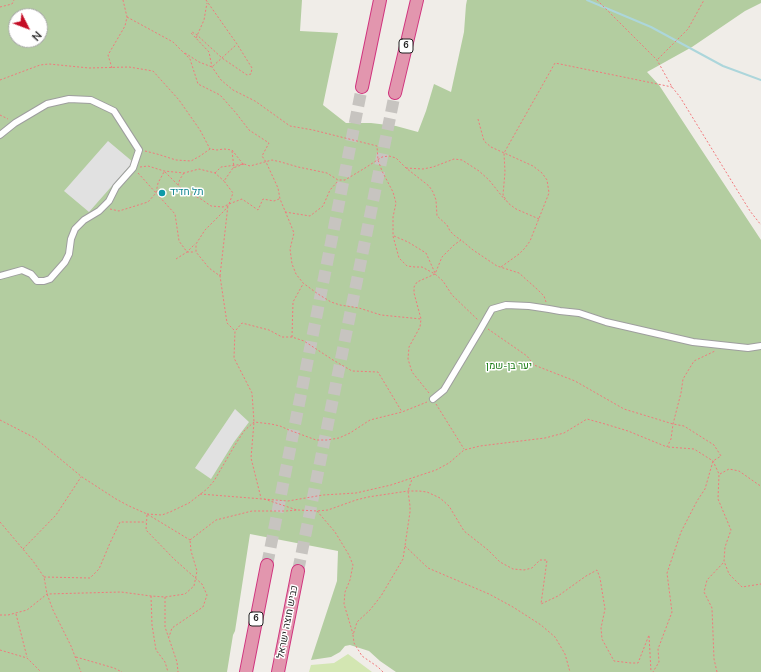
<!DOCTYPE html>
<html>
<head>
<meta charset="utf-8">
<style>
  body { margin:0 }
  #map { position:relative; width:761px; height:672px; overflow:hidden; background:#f0ede8; font-family:"Nunito Sans",sans-serif }
  canvas { display:block }
  .north { position:absolute; left:8px; top:8px; width:40px; height:40px; box-sizing:border-box; background:#fff; border:1px solid #a6a6a6; border-radius:50%; rotate:132deg; font-size:11px; font-weight:700; line-height:16px; text-align:center; color:#212121 }
  .north::after { content:''; display:block; margin:auto; width:14px; height:18px; background:#c40e26; clip-path:polygon(50% 0,100% 100%,50% 72%,0 100%) }
</style>
</head>
<body>
<div id="map">
<canvas width="761" height="672"></canvas>
<div class="north">N</div>
</div>
<script>
const g = document.querySelector('canvas').getContext('2d');
g.lineJoin = 'round';
function fillPath(path, color) { g.fillStyle = color; g.fill(path, 'evenodd'); }
const toPath = rows => new Path2D(rows.map(r => 'M' + r).join(''));
function strokePath(path, color, width, dash) { g.strokeStyle = color; g.lineWidth = width; g.lineCap = dash ? 'butt' : 'round'; g.setLineDash(dash || []); g.stroke(path); }
function write(font, color, halo, rows, align = 'center') {
  g.font = font + ' "Nunito Sans",Heebo,sans-serif'; g.lineWidth = 3; g.setLineDash([]); g.textBaseline = 'middle'; g.strokeStyle = halo; g.fillStyle = color; for (const [text, x, y, turn = 0] of rows) {
    g.save(); g.translate(x, y); g.rotate((+turn || 0) * Math.PI / 180); g.textAlign = isNaN(turn) ? turn : align; if (halo) g.strokeText(text, 0, 0); g.fillText(text, 0, 0); g.restore();
  }
}
const grass = toPath([
  [348,654,372,672,309,672,311,665,334,663]
]);
const forest = toPath([
  [0,0,302,0,300,31,338,33,323,105,346,123,371,123,396,126,418,132,426,111,434,84,451,92,464,32,466,5,467,0,761,0,761,3,745,11,692,47,647,72,659,85,697,143,759,237,761,240,761,672,396,672,380,661,369,651,350,645,345,646,340,652,331,657,311,660,337,581,338,551,250,534,235,631,233,635,227,672,0,672],
  [16,16,40,16,40,40,16,40]
]);
const parking = toPath([
  [108,141,133,162,89,212,64,191],
  [235,409,249,422,234,442,211,479,195,468]
]);
const stream = toPath([
  [587,0,651,27,723,66,761,80]
]);
const highwayTunnel = toPath([
  [267,565,362,87],
  [298,571,395,93]
]);
const path = toPath([
  [206,0,237,44,252,68,251,74,247,75,222,58,197,35,192,32,191,33,193,35,209,52,212,67,221,80,233,90,255,101,290,126,313,130,377,146,378,160,382,171,393,192,396,203,393,217,393,236,399,258,407,266,415,267,422,267,435,274,443,281,452,295,478,320],
  [597,0,657,60,672,87,680,97,750,211,761,225],
  [0,7,12,4,14,0],
  [127,17,173,42,190,59,198,84,220,95,236,113,249,130,269,143,262,156,266,162,278,188,280,199,290,223,294,233,290,249,292,264,296,274,303,283,318,294,331,302,340,305,359,308,381,315,421,319],
  [196,38,204,20,207,3],
  [185,53,199,62,212,67,236,45],
  [658,59,688,29,704,0],
  [112,68,108,55,125,26,127,17,123,0],
  [0,80,40,65,49,64,89,68,129,67,153,71,179,100,200,130,210,149],
  [0,115,8,119],
  [478,119,484,141,491,147,533,166,542,173,547,180,549,193,530,241,525,248,519,254,501,267],
  [145,151,157,154,176,160,191,161,200,156,210,149,217,150,224,149,232,150,243,164],
  [232,151,234,168],
  [244,164,233,168,224,181,233,193,229,204,225,210,205,230,196,244,196,252,209,268,220,276,227,323,235,331,234,358,252,393,254,422,251,458,261,498],
  [140,167,148,166,164,171,184,173,199,169,215,173,224,181],
  [406,168,423,169,433,167,454,159,462,160,479,171,489,180,505,200],
  [165,172,178,185],
  [138,173,175,214,179,241,187,252,195,252],
  [184,173,180,179,178,185,184,191,201,199,211,206,223,207,229,204,242,199,258,210,263,199,274,201,279,199],
  [215,173,221,167,244,164,250,166,272,160,281,162,298,167,327,173,338,180,345,180,365,168,382,157,389,156,396,158,406,168,429,186,433,192,436,200,437,216,447,225,450,231,455,236,461,240],
  [110,209,119,211,148,202,156,193,158,183,164,172],
  [285,212,310,216,323,206,330,190,338,181],
  [539,219,516,209,508,203,503,195,505,172,504,153,555,63,672,87],
  [394,236,408,242,426,253,435,273],
  [176,259,187,252,195,244],
  [220,276,228,205],
  [488,329,527,356,534,365,575,381,624,409,673,424,684,426,714,445,721,456,713,461,705,489,697,501,681,532,667,573,672,612,658,649,659,662,653,672],
  [236,330,242,323,269,330,282,337,292,337,304,341,333,360,352,371,378,372,402,412],
  [292,337,293,302,303,284],
  [429,393,412,372,408,359,409,347,420,327,421,319,414,293,414,287,417,282,435,274,442,257,454,245,461,240,473,250,497,266,519,273,538,290,544,296,546,302],
  [436,404,464,449],
  [0,420,35,438,82,477,116,499,129,506,147,514,190,540],
  [668,447,694,449,713,461,719,474,718,499,731,530,725,547,724,561,729,574,742,587,761,584],
  [720,474,729,469,739,471,759,485,761,486],
  [200,494,288,501,323,495,356,493,391,485,436,470,449,463,464,450,480,446,545,438,564,433,587,419,605,424,628,431,667,447,671,439,673,424,681,393,683,379,694,361,715,351],
  [264,499,297,510],
  [317,511,335,532,349,555,353,565,350,580,345,592,344,604,353,634],
  [147,514,162,515,170,512,189,503,207,489,214,481,235,445,244,431,254,422,271,424,280,426,289,430,316,440,327,440,339,438,350,433,370,420,402,412,427,402],
  [147,515,146,530,174,559,202,584,207,595,203,607,172,628,169,637],
  [0,522,33,561,44,577,47,594,53,610,71,646,81,672],
  [190,540,216,520,252,511,286,511,298,510,317,511,328,510,356,500,368,497,408,491,419,491,427,492,440,498,449,506,464,531,488,550,500,562,513,569,524,570,532,568,540,560,547,560,541,604,558,596,586,576,597,570,600,578,605,609,601,628,602,639,614,661,631,663,638,663,649,635,651,672],
  [405,546,428,568,489,594,513,607,541,625,555,637,565,654,570,672],
  [23,549,56,515,81,477],
  [44,577,90,578,99,569,110,543,120,522,146,522],
  [151,596,152,625,156,650,165,662,168,672],
  [165,597,165,627,177,662,178,672],
  [16,614,27,657],
  [0,615,8,615,27,610,47,594,121,592,151,596,165,597,185,594,194,586,197,571,191,551,190,540],
  [0,650,27,658,41,672],
  [76,657,114,668,122,672],
  [383,672,378,667,362,656,354,643,353,635,357,622,370,610,381,596,403,559,410,512,410,506,408,491,412,479],
  [717,672,714,659,712,608,704,592,707,580,724,562]
]);
const street = toPath([
  [0,135,15,123,47,104,69,99,91,100,114,111,139,150,133,168,116,187,109,201,99,211,84,220,75,229,71,239,69,254,65,262,50,279,44,281,37,281,31,274,22,270,0,276],
  [433,399,444,390,480,330,492,309,506,305,529,306,549,309,560,311,579,313,606,322,693,342,748,348,761,346]
]);
const highway = toPath([
  [362,87,380,0],
  [395,93,417,0],
  [246,672,267,565],
  [278,672,298,571]
]);
const markers = [
  [162,193,4,"#0f9aa8"]
];
const shields = [
  [406,46,14],
  [256,619,14]
];
const shieldNames = [
  ["6",406,46],
  ["6",256,619]
];
const cultureNames = [
  ["תל חדיד",170,193]
];
const parkNames = [
  ["יער בן-שמן",509,367]
];
const streetNames = [
  ["כביש חוצה ישראל",288,622,-79]
];
fillPath(grass, '#d3e6b2');
fillPath(forest, '#b3cda0');
fillPath(parking, '#e1e1e1');
strokePath(stream, '#acd6db', 2);
strokePath(highwayTunnel, '#c7c4c0', 12, [12, 6]);
strokePath(street, '#9e9e9e', 8);
strokePath(highway, '#d0347e', 14);
strokePath(path, '#f1797c', 1, [2, 2]);
strokePath(street, '#fff', 6);
strokePath(highway, '#e296ae', 12);
for (const [x, y, r, color] of markers) { const dot = new Path2D(); dot.arc(x, y, r, 0, 2 * Math.PI); g.fillStyle = color; g.fill(dot); strokePath(dot, '#fff', 1.5); }
for (const [x, y, w] of shields) { const box = new Path2D(); box.roundRect(x - w / 2, y - 7, w, 14, 3); g.fillStyle = '#fff'; g.fill(box); strokePath(box, '#212121', 1); }
write('bold 9px', '#212121', null, shieldNames);
write('10px', '#0d838f', '#fff', cultureNames, 'left');
write('10px', '#187a14', '#fff', parkNames);
write('10px', '#212121', '#fff', streetNames);
</script>
</body>
</html>
